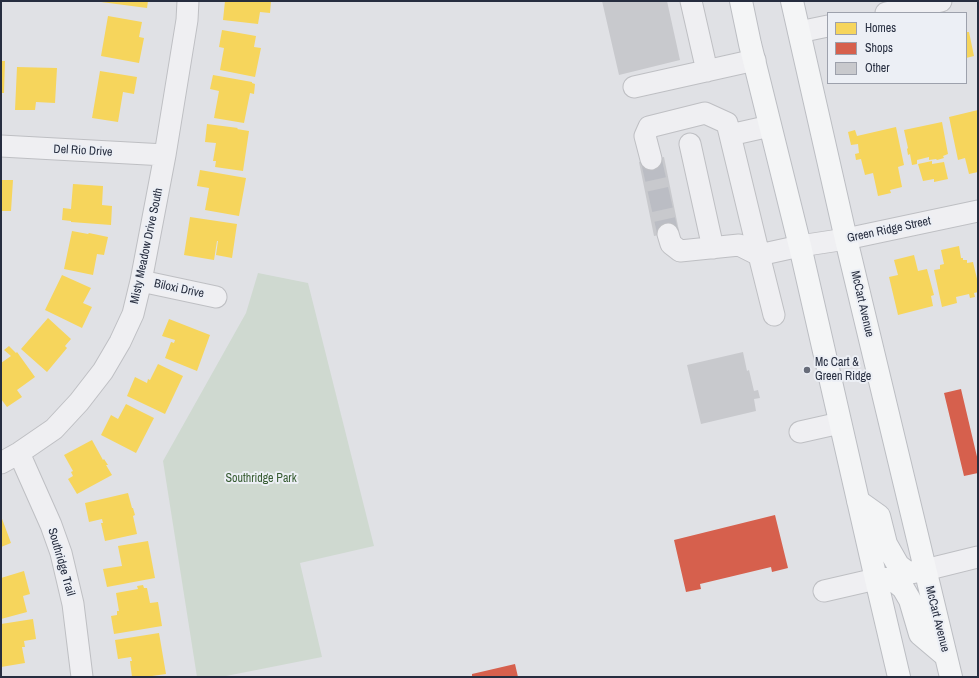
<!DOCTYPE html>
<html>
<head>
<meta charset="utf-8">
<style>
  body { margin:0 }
  #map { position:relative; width:979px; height:678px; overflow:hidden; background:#e0e1e5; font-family:"Archivo Narrow",sans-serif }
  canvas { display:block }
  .frame { position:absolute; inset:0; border:2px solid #262d3f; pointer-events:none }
  .legend { position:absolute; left:827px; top:12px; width:140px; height:72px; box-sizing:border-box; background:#eceff5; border:1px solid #9da1ac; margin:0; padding:5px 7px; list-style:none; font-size:12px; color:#262d3f }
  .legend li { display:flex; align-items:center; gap:8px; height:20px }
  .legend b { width:20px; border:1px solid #9da1ac }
</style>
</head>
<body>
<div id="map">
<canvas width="979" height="678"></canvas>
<div class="frame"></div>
<ul class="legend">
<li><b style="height:11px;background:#f6d55c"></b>Homes</li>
<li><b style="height:11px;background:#d6604d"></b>Shops</li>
<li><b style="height:11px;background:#c8c9cd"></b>Other</li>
</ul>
</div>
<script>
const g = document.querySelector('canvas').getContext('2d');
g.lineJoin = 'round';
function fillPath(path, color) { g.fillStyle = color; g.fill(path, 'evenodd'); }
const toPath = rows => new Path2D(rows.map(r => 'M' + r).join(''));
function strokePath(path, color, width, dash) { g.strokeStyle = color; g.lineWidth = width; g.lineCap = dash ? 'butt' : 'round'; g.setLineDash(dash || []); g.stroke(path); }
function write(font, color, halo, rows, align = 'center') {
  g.font = font + ' "Archivo Narrow",sans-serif'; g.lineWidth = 4; g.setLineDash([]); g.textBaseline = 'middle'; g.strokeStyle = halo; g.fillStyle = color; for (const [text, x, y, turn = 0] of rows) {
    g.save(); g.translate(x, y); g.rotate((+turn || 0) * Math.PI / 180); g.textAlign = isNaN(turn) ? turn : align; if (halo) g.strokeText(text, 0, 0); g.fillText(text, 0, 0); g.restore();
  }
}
const green = toPath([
  [258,273,308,283,374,546,300,563,322,657,221,677,197,677,163,461,246,313]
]);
const homes = toPath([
  [101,1,148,1,147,8,101,2],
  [225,1,271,1,270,13,260,12,258,24,223,20],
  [108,16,142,22,139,37,144,38,139,63,101,56],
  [222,30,256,36,254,47,261,48,255,77,220,70,224,48,219,47],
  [966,32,969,32,974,56,966,58],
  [1,61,5,61,4,93,1,93],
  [17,67,57,68,55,103,36,102,35,110,15,110],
  [100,71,137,77,134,94,123,92,118,122,92,118],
  [213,75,252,82,252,83,255,84,254,94,250,93,244,123,214,118,219,91,210,89],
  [978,110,978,172,969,174,965,158,958,160,949,117],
  [942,122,948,154,943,156,944,158,937,160,936,159,929,160,929,157,917,160,917,164,912,165,910,154,908,155,907,149,908,148,904,130],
  [207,124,238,128,237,129,249,131,243,171,215,167,216,161,213,161,216,143,205,142],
  [896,127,904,165,898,167,902,187,890,190,891,193,878,196,873,173,865,175,861,159,856,160,855,154,859,153,858,144,851,145,848,132,855,130,857,136],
  [932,161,932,164,944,162,948,179,934,182,934,179,923,181,918,164],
  [200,170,246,178,239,216,205,210,209,188,197,186],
  [1,180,13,180,11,211,1,211],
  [73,184,103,186,102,205,112,206,111,225,71,222,71,221,62,220,63,208,71,209],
  [190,217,237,224,232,258,216,255,218,241,217,241,214,260,184,255],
  [72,231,88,234,89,233,108,237,104,255,97,254,93,275,64,269],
  [959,246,961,258,963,258,963,260,967,260,967,263,973,262,978,283,978,292,974,293,975,297,970,298,969,294,956,297,957,303,942,307,934,270,940,269,940,265,944,264,941,250],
  [914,255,918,271,927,269,934,295,931,296,933,306,898,315,889,277,898,275,894,260],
  [62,275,91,288,83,303,92,307,82,328,45,310],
  [48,318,71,339,65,346,67,348,47,372,21,349],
  [169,319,210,335,197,371,165,358,171,342,174,343,175,340,162,336],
  [9,346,16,353,17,352,35,377,17,390,22,397,7,407,1,399,1,363,11,356,4,350],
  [158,364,183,376,165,414,127,396,135,377,147,383,148,379,150,380],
  [126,404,154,418,136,453,101,435,111,415,118,419],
  [92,440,103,460,104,459,108,465,106,465,112,475,77,494,68,479,73,476,71,472,73,471,64,455],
  [128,493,132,508,133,508,135,515,133,516,137,534,105,541,101,523,103,523,102,519,89,522,85,503],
  [1,516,11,543,1,547],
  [148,541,155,578,107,587,103,569,122,566,118,546],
  [24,571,30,594,23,596,27,612,1,619,1,578],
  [143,585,144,588,147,588,150,603,158,602,162,626,114,634,111,616,117,615,117,611,119,611,116,593,138,589,137,586],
  [33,619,36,639,24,641,25,647,22,647,25,663,1,667,1,624],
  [159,633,166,674,145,677,132,677,130,661,132,661,131,657,118,659,115,640]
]);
const shops = toPath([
  [961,389,978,461,978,473,964,476,944,393],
  [775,515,788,568,772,572,771,567,700,584,701,589,686,592,674,540],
  [515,664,518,677,472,677,472,674]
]);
const building = toPath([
  [602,1,667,1,680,60,619,75],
  [664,157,679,231,654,236,639,162],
  [743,352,747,371,749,370,754,391,758,390,760,398,754,399,756,411,701,424,687,365]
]);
const minorTunnel = toPath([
  [651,159,668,234]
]);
const minor = toPath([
  [691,1,707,71],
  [886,13,941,1],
  [799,32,828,26],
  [634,87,755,60],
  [770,126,730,135,759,255,774,315],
  [690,144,713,248],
  [1,146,165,155],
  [651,159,645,136,649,127,705,113,727,123,730,135],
  [668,234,671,244,680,251,739,245,759,255,800,246,846,239,978,211],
  [141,281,216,297],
  [800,432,840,423],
  [19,453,51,525,61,553,73,604,82,677],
  [1,463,19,453,54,429,79,402,103,371,120,342,133,314,141,281,165,155,187,20,188,1],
  [925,570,978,557],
  [824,591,876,579]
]);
const major = toPath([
  [741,1,750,44,800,246,876,579,899,677],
  [792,1,846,239,951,677],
  [858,501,879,516,886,544,898,565,908,573,925,570],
  [876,579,892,579,903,588,910,600,920,634,946,656]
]);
const markers = [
  [807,370,4,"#676c79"]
];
const streetNames = [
  ["Del Rio Drive",83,151,3],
  ["Green Ridge Street",889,230,-12],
  ["Misty Meadow Drive South",147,246,-78],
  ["Biloxi Drive",179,289,12],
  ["McCart Avenue",862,304,77],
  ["Southridge Trail",61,562,74],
  ["McCart Avenue",937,619,76]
];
const poiNames = [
  ["Mc Cart &",815,363],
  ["Green Ridge",815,377]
];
const parkNames = [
  ["Southridge Park",261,479]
];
fillPath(green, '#cfd9d0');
fillPath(homes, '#f6d55c');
fillPath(shops, '#d6604d');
fillPath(building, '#c8c9cd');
strokePath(minorTunnel, '#bbbdc4', 21, [21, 10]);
strokePath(minor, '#bebfc3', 23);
strokePath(major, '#bcbec3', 24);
strokePath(minor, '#efeff2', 21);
strokePath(major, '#f4f5f6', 22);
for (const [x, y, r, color] of markers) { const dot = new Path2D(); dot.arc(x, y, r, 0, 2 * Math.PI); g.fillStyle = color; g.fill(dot); strokePath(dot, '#eceff5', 1.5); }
write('12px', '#262d3f', '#eceff5', streetNames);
write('12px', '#262d3f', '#eceff5', poiNames, 'left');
write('12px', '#375c32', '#eceff5', parkNames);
</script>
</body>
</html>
